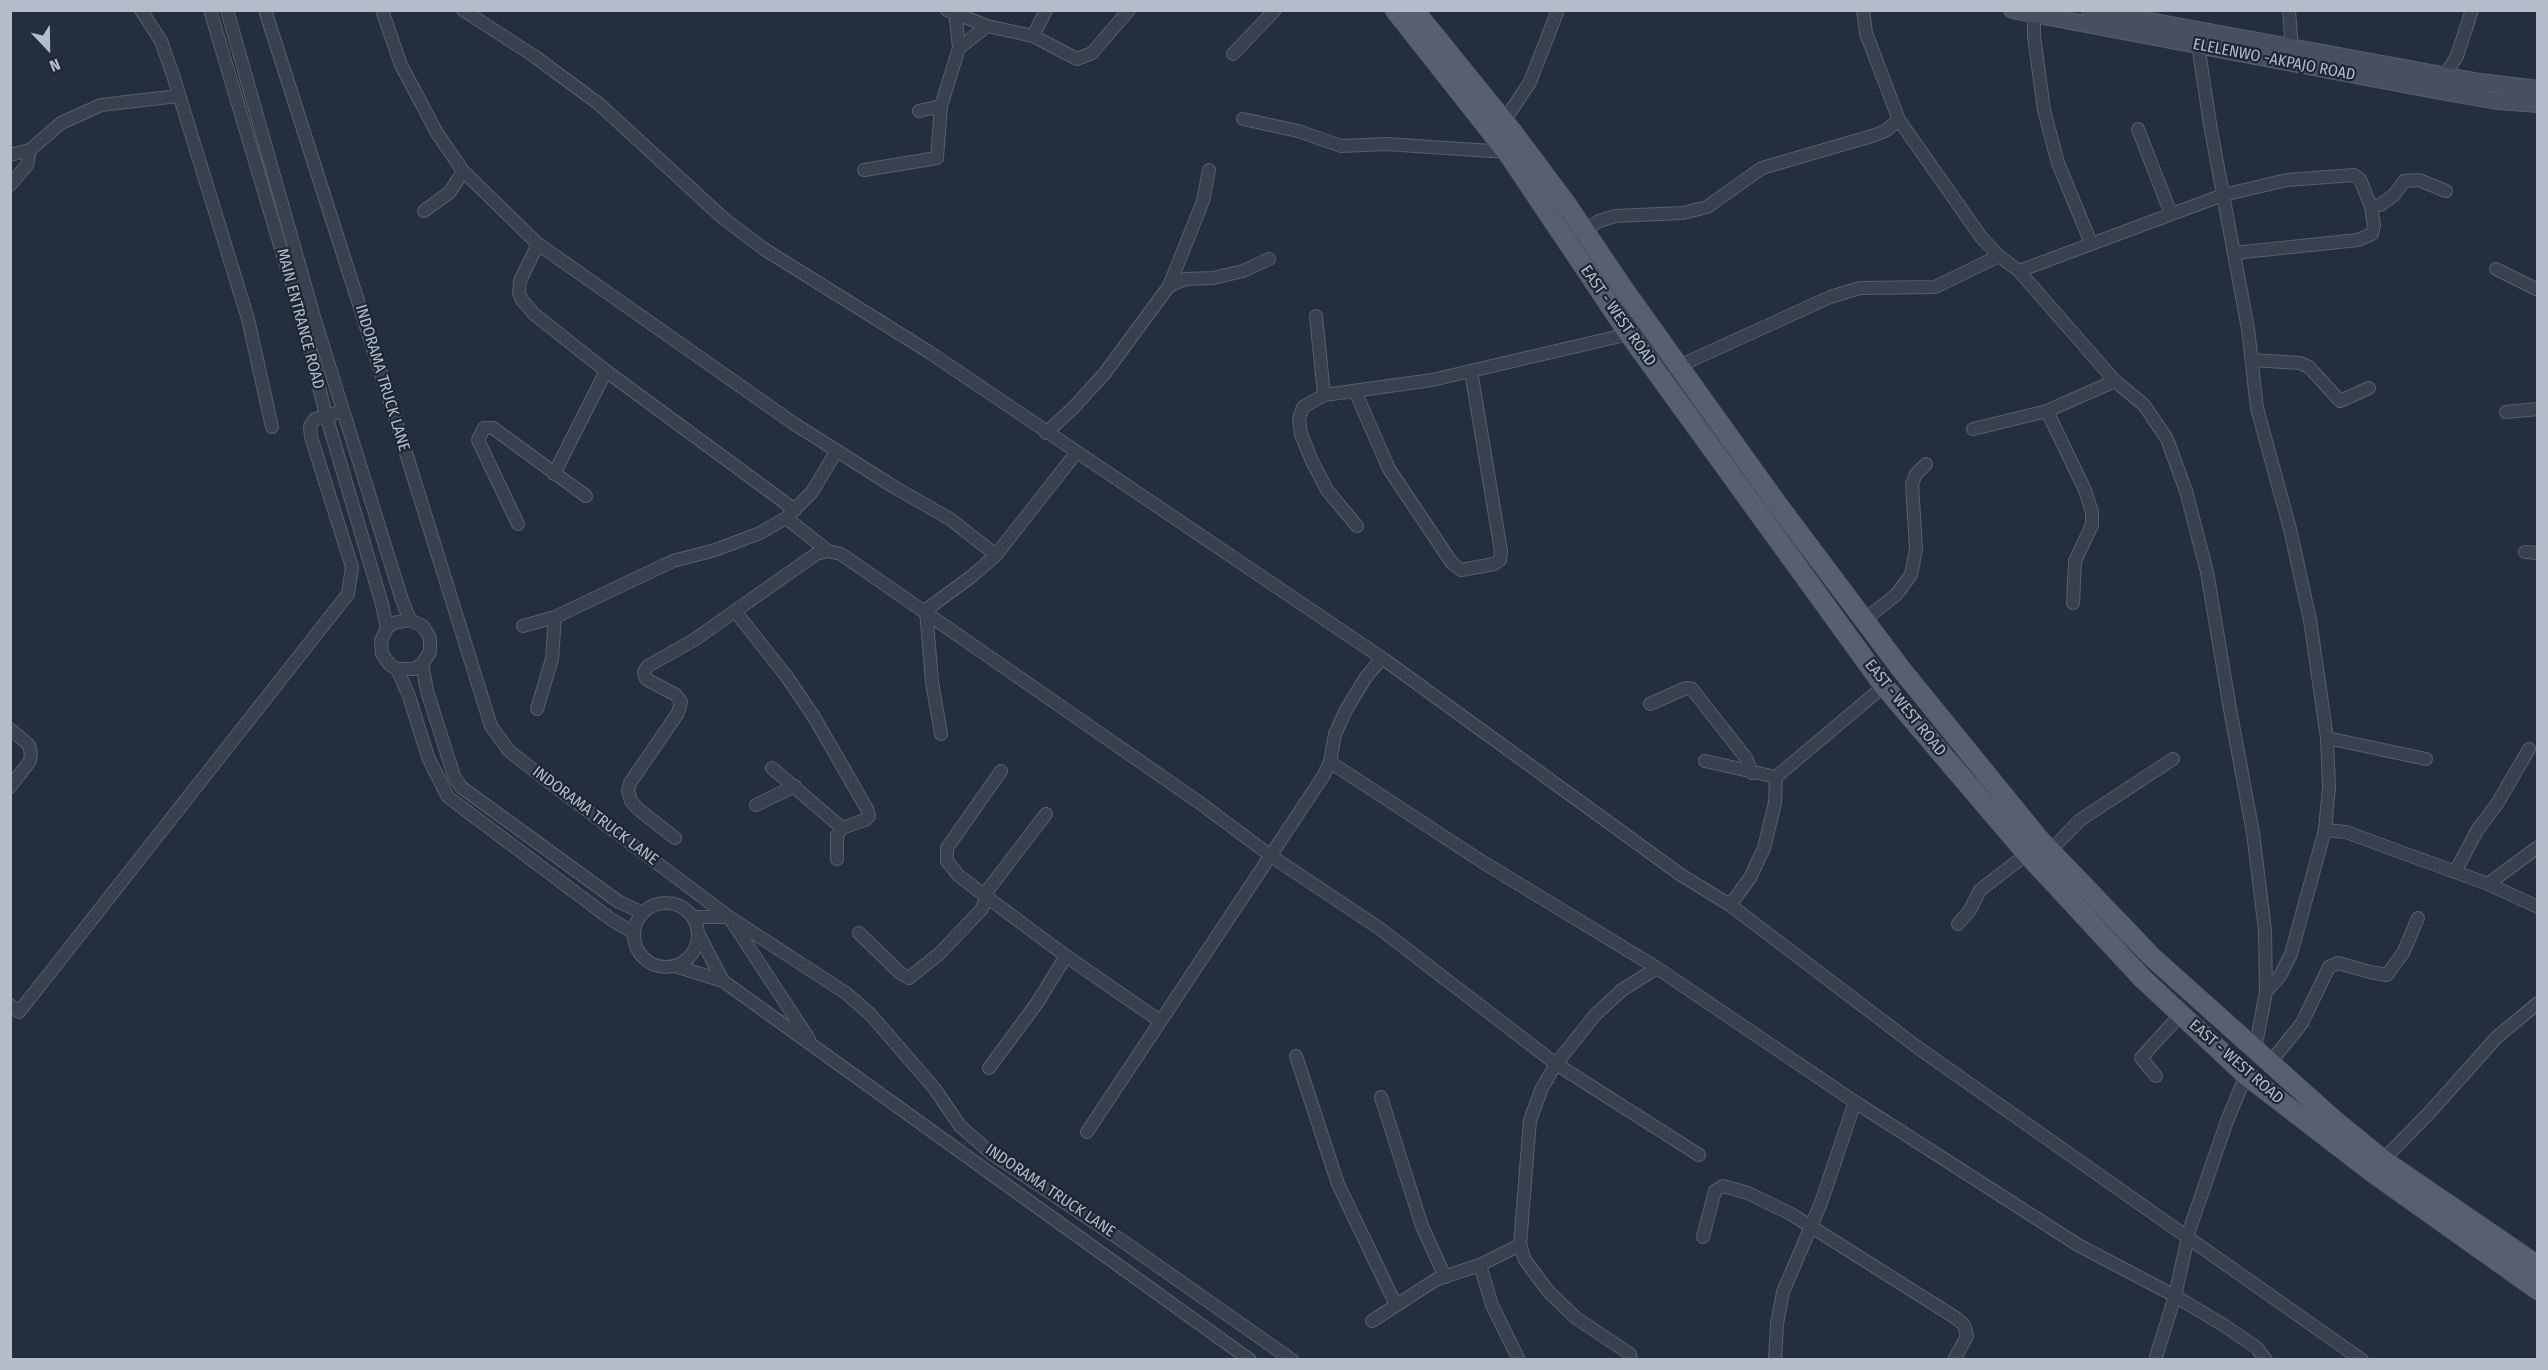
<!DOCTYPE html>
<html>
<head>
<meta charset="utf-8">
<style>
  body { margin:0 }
  #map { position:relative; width:2548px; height:1370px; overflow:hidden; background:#242f3e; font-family:"Fira Sans Condensed",sans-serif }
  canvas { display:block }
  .frame { position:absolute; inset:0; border:12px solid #b4bcc9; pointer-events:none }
  .north { position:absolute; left:18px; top:18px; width:60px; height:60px; -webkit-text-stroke:4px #1d2633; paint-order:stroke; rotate:158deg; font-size:16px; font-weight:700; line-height:24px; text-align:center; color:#b4bcc9 }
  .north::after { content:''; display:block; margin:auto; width:21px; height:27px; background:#b4bcc9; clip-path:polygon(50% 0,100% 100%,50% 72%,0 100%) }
</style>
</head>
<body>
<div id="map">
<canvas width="2548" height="1370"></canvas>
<div class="frame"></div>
<div class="north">N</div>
</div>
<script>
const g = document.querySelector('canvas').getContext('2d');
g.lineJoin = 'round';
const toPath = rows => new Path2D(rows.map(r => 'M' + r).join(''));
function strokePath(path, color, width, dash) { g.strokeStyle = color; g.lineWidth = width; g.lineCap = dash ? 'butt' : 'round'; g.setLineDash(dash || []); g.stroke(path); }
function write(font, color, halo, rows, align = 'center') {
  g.font = font + ' "Fira Sans Condensed",sans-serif'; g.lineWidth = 4.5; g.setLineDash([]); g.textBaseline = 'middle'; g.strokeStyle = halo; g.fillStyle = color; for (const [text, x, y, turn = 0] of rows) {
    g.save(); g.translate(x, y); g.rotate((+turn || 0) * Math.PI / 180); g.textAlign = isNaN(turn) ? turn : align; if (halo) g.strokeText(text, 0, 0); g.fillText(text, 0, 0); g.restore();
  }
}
const minor = toPath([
  [141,10,161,41,173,75,248,319,272,427],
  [210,10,302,319,326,415,382,604,387,628],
  [227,10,314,317,402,600,410,620,423,626,430,638,430,652,422,664,414,669,397,669,390,665,382,654,381,641,387,628,393,623,410,620],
  [265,10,387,392,491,726,509,751,549,782,729,917,846,993,870,1014,935,1089,960,1126,992,1154,1121,1240,1292,1360],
  [382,10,401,65,437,133,463,171,538,244,793,423,894,487,950,519,996,555],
  [463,10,534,56,599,104,723,218,764,249,929,352,1382,658,1681,875,1730,905,1917,1047,2362,1360],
  [947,10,987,26,1033,36,1077,59,1092,53,1129,10],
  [955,10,959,48],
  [1863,10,1866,33,1899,120,1981,237,1999,256,2019,271,2115,381,2144,405,2167,439,2186,491,2207,572,2230,709,2253,833,2265,930,2266,992,2255,1050],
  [2289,10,2292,49],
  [2034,15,2034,36,2044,110,2058,163,2091,243],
  [1033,36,1046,10],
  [2198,45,2211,130,2248,329,2257,408,2290,529,2310,620,2327,738,2329,787,2325,830,2291,954,2280,976,2266,992],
  [1233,54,1275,10],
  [2442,80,2457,56,2472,10],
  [919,111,941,106,959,48,987,26],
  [1243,119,1298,131,1341,146,1386,144,1507,152],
  [1504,121,1530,82,1558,10],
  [2138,129,2171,214],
  [10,155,30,150,61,123,101,105,178,96],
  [864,170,937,158,941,106],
  [10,185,27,165,30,150],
  [2371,207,2380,205,2394,195,2404,181,2419,180,2446,191],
  [424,211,450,192,463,171],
  [1584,231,1599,221,1615,216,1683,213,1707,207,1762,168,1872,136,1885,131,1899,120],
  [538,244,520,281,519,293,522,300,534,314,606,371,795,510],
  [2496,269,2538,290],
  [2019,271,2223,195,2287,180,2354,175,2360,179,2371,207,2374,225,2372,234,2358,240,2234,253],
  [1169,286,1203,201,1209,170],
  [1316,316,1324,395],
  [2252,360,2300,363,2309,367,2340,401,2369,388],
  [1679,366,1830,297,1860,288,1935,287,1999,256],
  [1355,391,1389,469,1452,563,1461,570,1494,564,1500,560,1501,551,1471,371],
  [2047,411,2085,490,2092,512,2092,525,2075,561,2073,603],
  [2506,412,2538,409],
  [1973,429,2047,411,2115,381],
  [1046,433,1073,408,1105,373,1169,286,1185,279,1213,278,1243,271,1269,259],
  [554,474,606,371],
  [786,518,828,551],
  [518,524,478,440,484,428,493,428,586,496],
  [1357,526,1327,490,1312,461,1301,434,1299,419,1303,407,1324,395,1432,380,1629,334],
  [2525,552,2538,553],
  [926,610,972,576,996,555,1076,453],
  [926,610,932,682,941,734],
  [735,611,787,677,814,717,867,809,869,816,865,820,842,828,837,835,837,859],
  [1864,620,1896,595,1911,575,1916,549,1912,484,1916,474,1926,464],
  [523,626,555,617,673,561,715,550,760,533,786,518,812,492,836,452],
  [422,664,427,691,454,776,461,787,619,902,643,913],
  [397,669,409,696,428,757,448,797,612,920,634,933],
  [1650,704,1686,688,1692,689,1746,758,1752,773],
  [537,709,552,659,555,617],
  [10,729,29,745,31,754,30,761,10,787],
  [2327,738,2426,759],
  [1705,761,1776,777],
  [1330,762,1481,861,1657,968,1855,1102,2078,1245,2175,1296,2225,1326,2257,1348,2266,1360],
  [772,768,842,828],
  [1001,771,947,848,947,861,958,875,984,895,1066,956,1160,1021],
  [756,805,795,786],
  [2325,830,2346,832,2488,884,2538,907],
  [675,838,638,809,631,801,628,791,630,783,678,713,681,702,676,695,646,679,644,672,648,666,694,640,816,554,828,551,841,554,1200,803,1271,856,1379,928,1556,1064,1699,1155],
  [2050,851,2080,820,2173,759],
  [2455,872,2478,829,2497,804,2529,749],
  [2488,884,2538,847],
  '634 935a32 32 0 1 1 64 0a32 32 0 1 1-64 0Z',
  [1730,905,1750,878,1764,848,1775,803,1776,777,1884,686],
  [694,917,729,917,809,1039],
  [1958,924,1970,910,1980,890,2027,854],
  [859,933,900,973,909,978,939,954,981,910,985,902,984,895,1046,814],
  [699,935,723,981],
  [675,966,723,981,1250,1360],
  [10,1005,19,1012,348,594,352,567,311,437,310,426,315,419,343,411],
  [1296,1056,1338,1184,1396,1305],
  [2269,1064,2302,1023,2329,967,2338,963,2370,972,2387,975,2403,953,2418,918],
  [989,1068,1037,1003,1066,956],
  [2156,1076,2141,1058,2181,1014],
  [1381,1097,1422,1226,1445,1277],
  [1087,1132,1324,775,1330,762,1335,734,1346,710,1366,677,1382,658],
  [2383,1160,2430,1112,2497,1037,2538,1003],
  [1703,1237,1715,1191,1723,1186,1748,1193,1791,1214,1956,1318,1964,1325,1967,1336,1954,1360],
  [1480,1265,1492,1305,1519,1360],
  [1372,1321,1437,1279,1480,1265,1520,1245],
  [1631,1360,1630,1354,1576,1318,1548,1291,1525,1260,1520,1245,1530,1120,1542,1088,1556,1064,1595,1015,1622,990,1657,968],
  [1775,1360,1777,1324,1783,1292,1821,1203,1855,1102],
  [2155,1360,2175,1296,2190,1228,2227,1121,2246,1075]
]);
const secondary = toPath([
  [2012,10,2440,91,2497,101,2538,104],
  [2090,10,2480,82,2538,89]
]);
const primary = toPath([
  [1395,10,1507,152,1629,334,1884,686,2027,854,2142,978,2246,1075,2372,1172,2538,1290],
  [1414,10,1511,130,1567,205,1625,291,1778,505,1901,669,2040,840,2152,957,2333,1119,2383,1160,2538,1266]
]);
const streetNames = [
  ["ELELENWO -AKPAJO ROAD",2274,60,11],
  ["EAST - WEST ROAD",1618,316,55],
  ["MAIN ENTRANCE ROAD",300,319,75],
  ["INDORAMA TRUCK LANE",382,378,73],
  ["EAST - WEST ROAD",1905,708,51],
  ["INDORAMA TRUCK LANE",595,816,37],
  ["EAST - WEST ROAD",2236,1062,41],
  ["INDORAMA TRUCK LANE",1050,1191,34]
];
strokePath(minor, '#565f6c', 14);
strokePath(secondary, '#565f6c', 18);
strokePath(primary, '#414a57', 21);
strokePath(minor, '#38414e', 12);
strokePath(secondary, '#465061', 16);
strokePath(primary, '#56606e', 20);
write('16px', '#b4bcc9', '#1d2633', streetNames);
</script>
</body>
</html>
